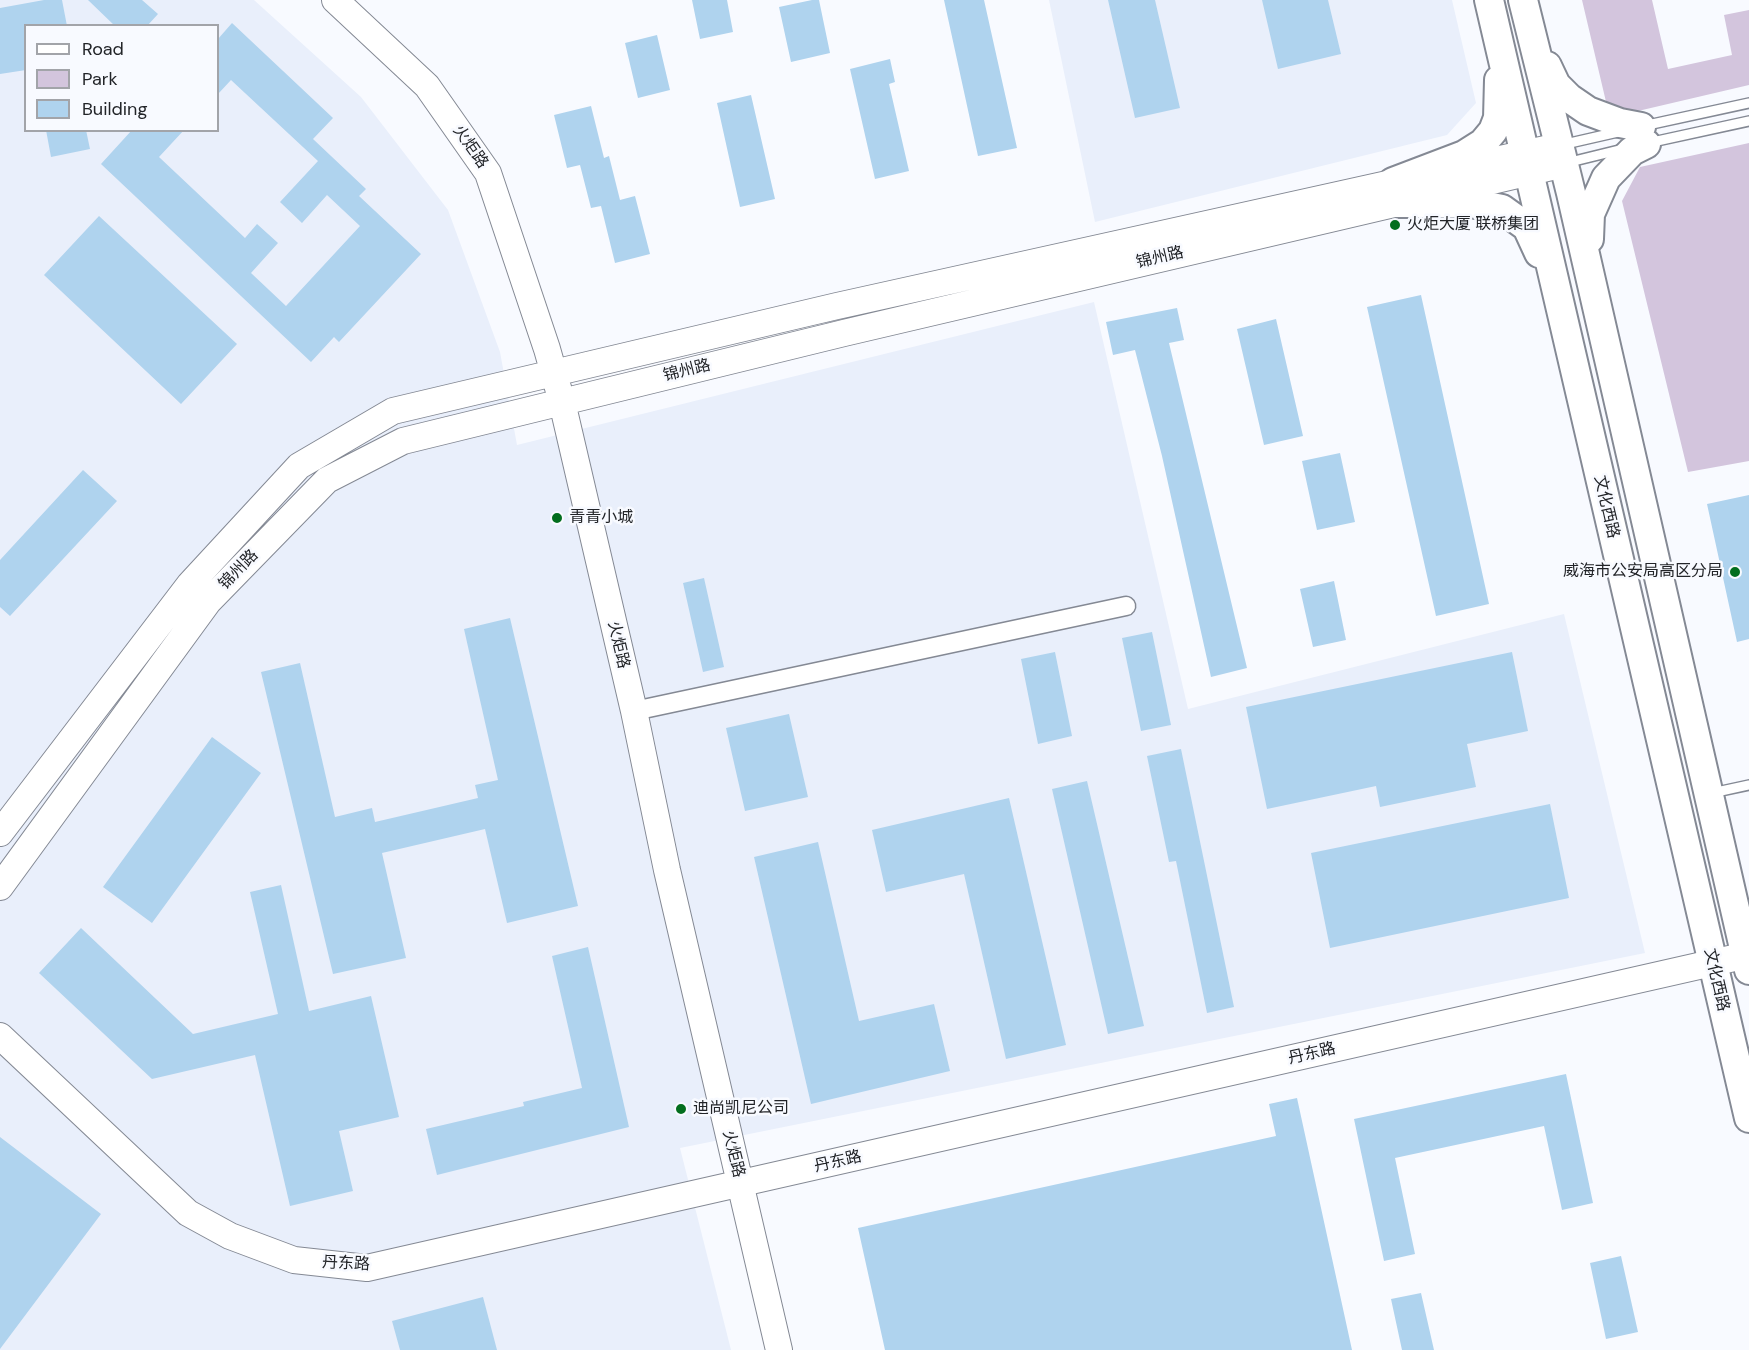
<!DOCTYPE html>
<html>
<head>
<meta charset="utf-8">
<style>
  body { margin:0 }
  #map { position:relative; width:1749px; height:1350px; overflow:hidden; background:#f8faff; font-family:"DM Sans",sans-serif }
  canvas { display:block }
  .legend { position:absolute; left:24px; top:24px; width:195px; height:108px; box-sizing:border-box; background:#f8faff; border:2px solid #a2a4a9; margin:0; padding:8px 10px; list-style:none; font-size:18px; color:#222428 }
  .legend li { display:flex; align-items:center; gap:12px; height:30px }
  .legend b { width:30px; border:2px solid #a2a4a9 }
</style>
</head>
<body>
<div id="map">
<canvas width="1749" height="1350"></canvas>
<ul class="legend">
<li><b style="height:8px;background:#fff"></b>Road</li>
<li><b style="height:16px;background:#d3c5dd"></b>Park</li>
<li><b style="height:16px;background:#afd3ee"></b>Building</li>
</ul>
</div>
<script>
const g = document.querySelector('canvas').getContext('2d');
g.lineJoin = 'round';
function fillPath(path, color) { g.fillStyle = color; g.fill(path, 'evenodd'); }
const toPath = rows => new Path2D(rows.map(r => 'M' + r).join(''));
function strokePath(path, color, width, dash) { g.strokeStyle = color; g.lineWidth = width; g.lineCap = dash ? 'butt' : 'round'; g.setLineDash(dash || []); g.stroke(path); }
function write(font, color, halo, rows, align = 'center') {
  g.font = font + ' "DM Sans","Noto Sans SC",sans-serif'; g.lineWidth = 5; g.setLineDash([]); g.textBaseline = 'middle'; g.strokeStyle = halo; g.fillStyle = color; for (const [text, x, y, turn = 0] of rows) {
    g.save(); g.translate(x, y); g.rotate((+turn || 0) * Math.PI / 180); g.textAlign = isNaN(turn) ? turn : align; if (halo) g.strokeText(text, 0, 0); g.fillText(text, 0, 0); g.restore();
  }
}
const built = toPath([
  [0,0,254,0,361,97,448,210,500,352,517,445,1094,302,1188,709,1564,614,1645,953,680,1148,731,1350,0,1350],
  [26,26,218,26,218,130,26,130],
  [1049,0,1452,0,1476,103,1447,135,1095,222]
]);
const green = toPath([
  [1582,0,1652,0,1668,69,1732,55,1724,15,1749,10,1749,85,1638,111,1607,106],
  [1749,143,1749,461,1688,472,1622,201,1640,167]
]);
const building = toPath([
  [44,0,62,0,67,26,26,26,26,70,0,74,0,8],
  [88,0,142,0,158,14,147,26,115,26],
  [692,0,727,0,733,32,700,39],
  [812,0,819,0,830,53,791,62,779,7],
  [944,0,984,0,1017,148,978,156],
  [1108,0,1155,0,1180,108,1135,118],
  [1262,0,1328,0,1341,54,1278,69],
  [232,23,333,118,313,139,366,189,359,196,421,254,339,342,334,337,311,362,101,164,132,130,184,130,159,157,245,238,257,224,278,243,251,273,286,306,360,226,327,195,302,223,280,202,318,161,231,80,218,94,218,39],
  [657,35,670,90,638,98,625,43],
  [890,59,895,82,889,84,909,171,875,179,850,69],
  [751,95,775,199,740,207,717,103],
  [591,106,604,158,609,156,620,200,635,196,650,254,615,263,601,206,591,208,580,165,567,168,554,115],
  [46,130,86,130,90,149,51,157],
  [99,216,237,344,181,404,44,275],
  [1421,295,1489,604,1436,616,1367,307],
  [1177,308,1184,340,1169,343,1247,668,1211,677,1162,456,1135,350,1113,355,1106,322],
  [1276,319,1303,436,1264,445,1237,329],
  [1340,453,1355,522,1317,530,1302,461],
  [83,470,117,501,10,616,0,607,0,560],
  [1749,495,1749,639,1737,642,1707,504],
  [704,578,724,667,703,672,683,583],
  [1334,581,1346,640,1313,647,1300,589],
  [510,618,578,906,507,923,485,829,382,853,406,958,333,974,261,672,300,663,335,817,372,808,375,822,478,798,475,785,498,780,464,629],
  [1152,632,1171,725,1141,731,1122,638],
  [1055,652,1072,736,1038,744,1021,659],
  [1512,652,1528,731,1467,744,1476,787,1380,807,1376,786,1267,809,1246,707],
  [789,714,808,797,745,811,726,728],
  [212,737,261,773,152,923,103,887],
  [1181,749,1234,1007,1207,1013,1176,861,1169,862,1147,756],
  [1087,781,1144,1026,1108,1034,1052,789],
  [1009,798,1066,1045,1006,1059,964,874,886,892,872,830],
  [1550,804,1569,898,1330,948,1311,853],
  [818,842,859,1021,934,1004,950,1071,811,1104,754,857],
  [281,885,309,1011,371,996,399,1117,339,1131,353,1191,290,1206,255,1055,152,1079,39,973,81,928,193,1034,278,1014,250,892],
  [588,947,629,1127,437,1175,426,1129,524,1106,523,1102,582,1088,552,956],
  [1566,1074,1593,1203,1562,1210,1544,1126,1395,1158,1415,1254,1384,1261,1354,1119],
  [1297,1098,1352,1350,885,1350,858,1228,1276,1136,1269,1104],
  [0,1137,101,1214,0,1349],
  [1621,1256,1638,1332,1606,1339,1590,1263],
  [1421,1293,1434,1350,1402,1350,1391,1299],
  [483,1297,497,1350,400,1350,392,1321]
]);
const service = toPath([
  [1643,126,1749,103],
  [1648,143,1749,121],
  [1561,145,1618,132],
  [1566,163,1623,149],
  [1712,793,1749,785]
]);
const minor = toPath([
  [634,711,1126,606]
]);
const secondary = toPath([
  [335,0,427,86,488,173,547,349,562,402,634,711,667,870,779,1350],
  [0,833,190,584,299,466,393,411,837,306,1559,146],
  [0,887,208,602,327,480,403,441,844,333,1564,164],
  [0,1036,188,1213,230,1236,294,1260,367,1268,1747,955]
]);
const primary = toPath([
  [1489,0,1749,1118],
  [1523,0,1571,193,1749,970],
  [1547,66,1556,85,1569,98,1588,111,1620,123,1641,127],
  [1393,182,1464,155,1483,143,1493,131,1498,118,1499,80],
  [1390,203,1471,203,1502,209,1527,227,1539,253],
  [1589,239,1590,214,1606,178,1632,151,1646,144]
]);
const markers = [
  [1395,225,6,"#036e1e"],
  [557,518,6,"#036e1e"],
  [1735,572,6,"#036e1e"],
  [681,1109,6,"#036e1e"]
];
const streetNames = [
  ["火炬路",470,147,55],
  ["锦州路",1160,258,-13],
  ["锦州路",687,371,-14],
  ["文化西路",1606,507,77],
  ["锦州路",239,570,-46],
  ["火炬路",618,645,77],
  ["文化西路",1716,980,77],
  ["丹东路",1312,1054,-13],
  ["火炬路",733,1154,76],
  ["丹东路",838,1162,-13],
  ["丹东路",346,1264,3]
];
const poiNames = [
  ["火炬大厦 联桥集团",1407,225],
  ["青青小城",569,518],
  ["威海市公安局高区分局",1723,572,"right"],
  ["迪尚凯尼公司",693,1109]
];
fillPath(built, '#e9effb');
fillPath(green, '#d3c5dd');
fillPath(building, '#afd3ee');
strokePath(service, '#848994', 12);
strokePath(minor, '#848994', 21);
strokePath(secondary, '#848994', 28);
strokePath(primary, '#848994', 32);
strokePath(service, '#fff', 9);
strokePath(minor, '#fff', 18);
strokePath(secondary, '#fff', 26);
strokePath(primary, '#fff', 28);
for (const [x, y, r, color] of markers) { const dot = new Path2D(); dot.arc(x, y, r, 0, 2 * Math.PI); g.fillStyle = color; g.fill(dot); strokePath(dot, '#f8faff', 2); }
write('16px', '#222428', '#f8faff', streetNames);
write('16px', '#222428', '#f8faff', poiNames, 'left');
</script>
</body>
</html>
